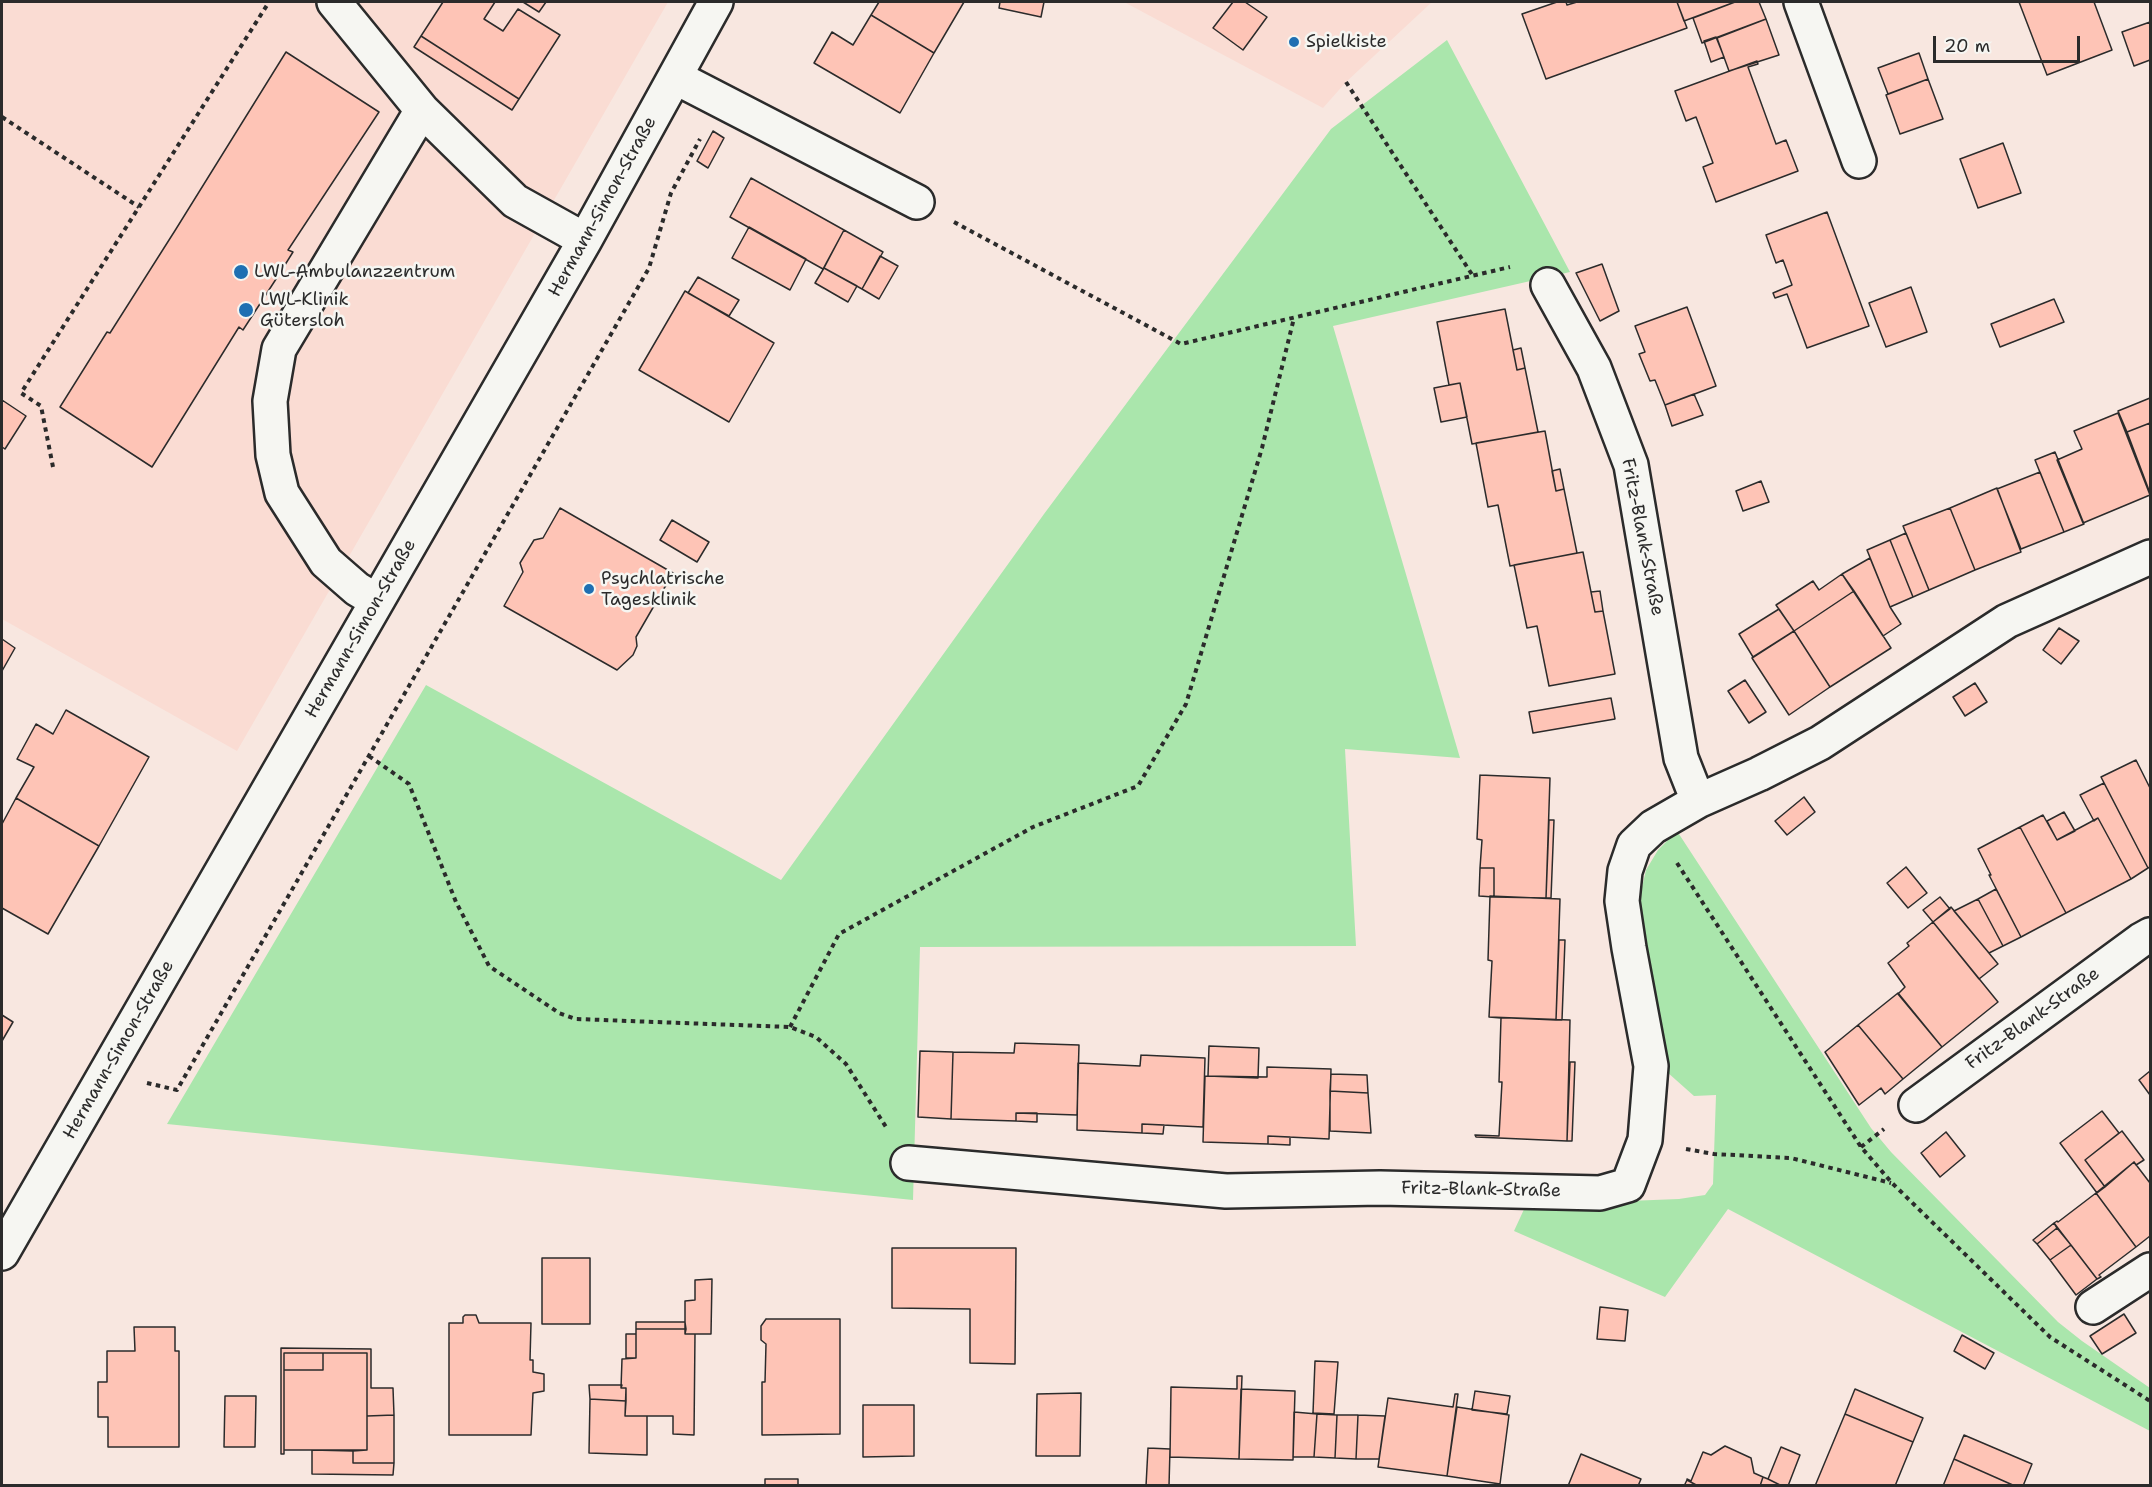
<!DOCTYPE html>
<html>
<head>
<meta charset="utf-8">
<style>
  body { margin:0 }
  #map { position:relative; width:2152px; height:1487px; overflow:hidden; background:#f8e7e0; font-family:"Shantell Sans",sans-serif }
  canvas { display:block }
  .frame { position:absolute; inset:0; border:3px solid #2b2b2b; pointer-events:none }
  .scale { position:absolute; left:1933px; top:36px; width:147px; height:27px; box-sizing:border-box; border:3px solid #2b2b2b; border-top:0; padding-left:8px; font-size:18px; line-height:21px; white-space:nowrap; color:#2b2b2b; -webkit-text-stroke:4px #f6f6f2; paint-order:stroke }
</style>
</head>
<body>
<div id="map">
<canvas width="2152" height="1487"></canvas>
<div class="frame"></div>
<div class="scale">20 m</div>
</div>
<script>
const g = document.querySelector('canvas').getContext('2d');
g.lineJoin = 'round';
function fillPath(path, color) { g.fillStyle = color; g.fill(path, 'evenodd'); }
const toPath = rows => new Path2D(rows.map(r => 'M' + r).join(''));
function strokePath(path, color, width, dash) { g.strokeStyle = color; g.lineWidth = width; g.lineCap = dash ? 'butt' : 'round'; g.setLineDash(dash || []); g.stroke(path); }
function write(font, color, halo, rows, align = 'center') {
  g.font = font + ' "Shantell Sans",sans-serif'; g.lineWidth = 5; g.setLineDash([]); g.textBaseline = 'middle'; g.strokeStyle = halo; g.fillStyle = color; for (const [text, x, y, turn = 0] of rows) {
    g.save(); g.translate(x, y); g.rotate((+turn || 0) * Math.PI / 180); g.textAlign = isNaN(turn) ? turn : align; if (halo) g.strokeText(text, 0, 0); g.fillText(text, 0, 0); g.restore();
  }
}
const built = toPath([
  [2,2,668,2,237,751,2,619],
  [1124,2,1432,2,1346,82,1323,108]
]);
const green = toPath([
  [1447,40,1570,272,1333,326,1460,758,1345,749,1356,946,920,947,913,1200,167,1124,426,685,781,880,1044,514,1331,129],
  [1677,831,1871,1128,1891,1152,2058,1322,2082,1341,2150,1388,2150,1431,1728,1209,1665,1297,1514,1231,1526,1205,1679,1199,1705,1195,1713,1184,1716,1095,1694,1096,1667,1072,1657,1029,1639,900,1646,870,1658,850]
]);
const building = toPath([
  [443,2,495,2,484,19,503,31,518,9,560,35,519,99,421,36,443,2],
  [523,2,546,2,539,12,523,2],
  [879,2,964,2,934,53,871,15,879,2],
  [1000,2,1044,2,1041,17,999,8,1000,2],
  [1233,2,1245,2,1267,17,1243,50,1213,28,1233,2],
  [1557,2,1566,2,1567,5,1577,2,1677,2,1687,28,1546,79,1522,14,1557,2],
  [1677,2,1735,2,1684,21,1677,2],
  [1735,2,1759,2,1766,19,1702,43,1693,18,1735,2],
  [2019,2,2094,2,2112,50,2047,75,2019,2],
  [871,15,934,53,900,113,814,63,832,32,853,45,871,15],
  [1766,19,1779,55,1729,71,1717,38,1766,19],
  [2150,22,2150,60,2134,66,2122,32,2150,22],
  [421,36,519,99,512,110,414,47,421,36],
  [1716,37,1724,57,1711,62,1704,41,1716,37],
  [286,52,379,112,288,250,293,252,278,276,243,330,239,327,152,467,60,407,107,332,110,333,176,229,286,52],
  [1919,53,1928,79,1888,94,1878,68,1919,53],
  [1757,61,1758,64,1748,67,1776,144,1786,140,1798,171,1716,202,1703,167,1713,163,1696,117,1686,121,1675,91,1757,61],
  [1928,79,1943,119,1900,134,1886,95,1928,79],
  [713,131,724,138,708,168,697,161,713,131],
  [2003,143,2021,193,1978,208,1960,159,2003,143],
  [751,178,844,230,823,269,730,217,751,178],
  [1827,212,1869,326,1807,348,1787,294,1775,298,1773,293,1792,285,1783,260,1776,263,1766,235,1827,212],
  [749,227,806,259,790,290,732,258,749,227],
  [844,230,883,252,862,289,824,268,844,230],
  [880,256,898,266,879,299,862,289,880,256],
  [1602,264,1619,311,1600,321,1576,273,1602,264],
  [824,268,857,286,848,302,815,283,824,268],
  [698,277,739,300,729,316,688,293,698,277],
  [1911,287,1927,332,1886,347,1869,303,1911,287],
  [685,291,774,343,729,422,639,370,685,291],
  [2054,299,2064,322,2000,347,1991,324,2054,299],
  [1687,307,1716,386,1665,405,1655,380,1650,381,1639,354,1645,352,1635,326,1687,307],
  [1505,309,1517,370,1525,368,1538,432,1472,444,1460,383,1449,385,1437,322,1505,309],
  [1521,348,1525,368,1517,370,1513,350,1521,348],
  [1460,383,1467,417,1441,422,1434,388,1460,383],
  [1694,394,1703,415,1672,426,1665,405,1694,394],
  [2150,398,2150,423,2127,432,2118,411,2150,398],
  [2,400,26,416,5,449,2,447,2,400],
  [2118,413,2150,495,2083,523,2057,460,2082,449,2074,431,2118,413],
  [2150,423,2150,493,2127,432,2150,423],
  [1545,431,1556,491,1564,489,1577,553,1510,566,1498,505,1488,507,1476,443,1545,431],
  [2055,452,2084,524,2064,532,2035,460,2055,452],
  [1560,469,1564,489,1556,491,1552,471,1560,469],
  [2040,472,2064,532,2021,549,1997,489,2040,472],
  [1761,481,1769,502,1743,511,1736,491,1761,481],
  [1997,488,2021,552,1975,570,1950,508,1997,488],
  [560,508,673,573,636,637,637,646,633,655,617,670,504,606,523,572,520,563,534,540,543,538,560,508],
  [1950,508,1975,570,1929,590,1903,526,1950,508],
  [672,520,709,542,697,562,660,540,672,520],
  [1906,533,1929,590,1913,597,1890,540,1906,533],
  [1890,540,1913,597,1890,607,1867,550,1890,540],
  [1583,552,1595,612,1603,611,1615,674,1549,686,1537,626,1527,628,1514,565,1583,552],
  [1870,558,1890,607,1901,624,1883,636,1842,574,1870,558],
  [1842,574,1854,591,1794,631,1776,605,1813,581,1819,590,1842,574],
  [1600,591,1603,611,1595,612,1591,592,1600,591],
  [1854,591,1891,648,1830,687,1794,631,1854,591],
  [1779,609,1794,631,1753,657,1739,634,1779,609],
  [2059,628,2079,641,2061,664,2043,650,2059,628],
  [1794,631,1830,687,1789,715,1752,658,1794,631],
  [2,639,15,648,2,671,2,639],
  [1745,680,1766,712,1749,723,1728,691,1745,680],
  [1975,683,1987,702,1965,716,1953,697,1975,683],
  [1611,698,1615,719,1533,733,1529,712,1611,698],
  [66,710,149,757,99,846,16,798,34,767,17,759,36,724,53,734,66,710],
  [2136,760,2150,788,2150,867,2148,868,2101,777,2136,760],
  [1480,775,1550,778,1546,898,1494,897,1494,868,1480,868,1482,840,1477,839,1480,775],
  [2104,783,2148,868,2131,879,2098,818,2094,821,2080,795,2104,783],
  [1804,797,1815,812,1787,835,1775,821,1804,797],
  [16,798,99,846,48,934,2,908,2,824,16,798],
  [2064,812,2075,831,2057,840,2047,821,2064,812],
  [2043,815,2057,840,2098,818,2131,879,2066,913,2020,827,2043,815],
  [1549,820,1554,820,1551,898,1546,898,1549,820],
  [2020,827,2066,913,2021,937,1989,875,1991,875,1978,849,2020,827],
  [1906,867,1927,893,1908,908,1887,883,1906,867],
  [1480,868,1494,868,1494,897,1479,896,1480,868],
  [1996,889,2021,937,2003,946,1978,899,1996,889],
  [1490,896,1560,899,1556,1020,1489,1017,1492,961,1488,960,1490,896],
  [1940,897,1950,909,1933,922,1923,910,1940,897],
  [1978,899,2003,946,1989,953,1954,911,1978,899],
  [1951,907,1998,964,1979,979,1933,922,1951,907],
  [1933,922,1998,1002,1942,1047,1898,994,1905,987,1888,963,1909,946,1907,943,1933,922],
  [1559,940,1565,940,1562,1020,1556,1020,1559,940],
  [1898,993,1942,1047,1903,1079,1858,1025,1898,993],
  [2,1015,13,1022,2,1041,2,1015],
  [1489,1017,1570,1020,1567,1141,1476,1137,1475,1135,1499,1136,1502,1082,1499,1082,1501,1018,1489,1017],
  [1858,1025,1903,1079,1885,1094,1881,1088,1859,1105,1825,1052,1858,1025],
  [1015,1043,1079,1045,1077,1115,1016,1113,1016,1121,951,1119,953,1052,1014,1053,1015,1043],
  [1209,1046,1259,1048,1258,1078,1208,1076,1209,1046],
  [920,1051,953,1052,951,1119,918,1117,920,1051],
  [1141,1055,1205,1058,1203,1127,1142,1124,1142,1133,1077,1130,1078,1063,1140,1066,1141,1055],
  [1570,1062,1575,1062,1572,1141,1567,1141,1570,1062],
  [1267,1067,1331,1069,1329,1139,1268,1136,1268,1144,1203,1142,1205,1076,1267,1077,1267,1067],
  [2150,1071,2150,1095,2139,1080,2150,1071],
  [1331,1074,1367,1075,1368,1093,1330,1091,1331,1074],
  [1330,1091,1368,1093,1371,1133,1330,1131,1330,1091],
  [2102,1111,2119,1133,2085,1160,2105,1187,2097,1193,2060,1143,2102,1111],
  [1016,1113,1037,1113,1037,1122,1016,1121,1016,1113],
  [1142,1124,1164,1125,1163,1134,1142,1133,1142,1124],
  [2122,1131,2144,1160,2136,1165,2134,1162,2105,1187,2085,1160,2122,1131],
  [1946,1132,1965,1156,1940,1177,1921,1153,1946,1132],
  [1268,1136,1290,1137,1290,1145,1268,1144,1268,1136],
  [2134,1162,2150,1183,2150,1236,2136,1247,2096,1193,2134,1162],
  [2096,1193,2136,1247,2099,1275,2101,1277,2097,1279,2054,1223,2057,1221,2058,1222,2096,1193],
  [2054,1223,2057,1228,2037,1244,2033,1240,2054,1223],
  [2057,1228,2071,1245,2050,1260,2037,1244,2057,1228],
  [2071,1245,2097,1279,2076,1295,2050,1260,2071,1245],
  [892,1248,1016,1248,1015,1364,970,1363,970,1309,892,1308,892,1248],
  [542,1258,590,1258,590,1324,542,1324,542,1258],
  [712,1279,711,1334,685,1334,685,1301,695,1300,695,1280,712,1279],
  [1600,1307,1628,1310,1625,1341,1597,1339,1600,1307],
  [2124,1314,2136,1333,2102,1354,2090,1336,2124,1314],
  [465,1315,476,1315,479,1323,531,1323,530,1360,533,1360,533,1372,544,1374,544,1391,533,1393,531,1435,449,1435,449,1323,463,1323,463,1317,465,1315],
  [766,1319,840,1319,840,1434,762,1435,762,1382,765,1382,766,1344,761,1340,761,1326,766,1319],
  [636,1322,685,1322,686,1329,636,1329,636,1322],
  [134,1327,175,1327,175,1351,179,1351,179,1447,108,1447,108,1417,98,1417,98,1382,107,1382,107,1351,135,1351,134,1327],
  [636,1329,686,1329,685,1334,695,1334,694,1435,673,1434,673,1416,625,1416,626,1388,621,1388,622,1359,636,1358,636,1329],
  [626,1334,636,1334,636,1358,626,1358,626,1334],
  [1962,1335,1994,1353,1985,1369,1954,1351,1962,1335],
  [281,1348,371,1349,371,1388,393,1388,394,1415,367,1416,367,1353,284,1353,284,1454,281,1454,281,1348],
  [284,1353,323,1353,323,1370,284,1370,284,1353],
  [323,1353,367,1353,367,1450,284,1450,284,1370,323,1370,323,1353],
  [1315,1361,1338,1362,1334,1414,1313,1413,1315,1361],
  [1237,1376,1242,1376,1239,1459,1170,1457,1171,1387,1237,1389,1237,1376],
  [589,1385,622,1385,621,1388,626,1388,626,1401,590,1399,589,1385],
  [1241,1389,1295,1391,1293,1460,1239,1459,1241,1389],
  [1855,1389,1923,1418,1913,1442,1845,1414,1855,1389],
  [1475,1391,1510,1396,1507,1414,1472,1410,1475,1391],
  [1081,1393,1080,1456,1036,1456,1037,1394,1081,1393],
  [1455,1394,1458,1394,1447,1476,1378,1467,1388,1398,1453,1407,1455,1394],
  [225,1396,256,1396,255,1447,224,1447,225,1396],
  [590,1399,626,1401,625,1416,647,1416,647,1455,589,1453,590,1399],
  [863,1405,914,1405,914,1456,863,1457,863,1405],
  [1457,1407,1509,1415,1500,1484,1447,1476,1457,1407],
  [1294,1412,1317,1414,1314,1457,1293,1457,1294,1412],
  [1317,1414,1337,1415,1335,1458,1314,1457,1317,1414],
  [1845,1414,1913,1442,1895,1486,1815,1486,1845,1414],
  [394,1415,394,1463,353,1463,353,1451,367,1450,367,1416,394,1415],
  [1337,1415,1358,1415,1356,1459,1335,1458,1337,1415],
  [1358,1415,1385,1416,1379,1459,1356,1459,1358,1415],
  [1964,1435,2032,1464,2023,1486,2015,1486,1954,1459,1964,1435],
  [1725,1446,1751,1458,1754,1473,1763,1477,1760,1486,1698,1486,1687,1480,1687,1479,1691,1481,1703,1452,1711,1455,1725,1446],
  [1781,1447,1800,1455,1788,1486,1782,1486,1768,1479,1781,1447],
  [1148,1448,1170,1449,1169,1486,1146,1486,1148,1448],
  [312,1450,353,1451,353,1463,394,1463,393,1475,312,1474,312,1450],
  [1581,1454,1641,1479,1638,1486,1568,1486,1581,1454],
  [1954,1459,2015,1486,1943,1486,1954,1459],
  [1763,1477,1768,1479,1782,1486,1760,1486,1763,1477],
  [765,1479,798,1479,798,1486,765,1486,765,1479],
  [1687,1480,1698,1486,1684,1486,1687,1480]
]);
const path = toPath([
  [1346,82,1473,276],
  [2,117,139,207],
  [954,222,1181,344,1510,267],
  [53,467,41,406,21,393,269,2],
  [369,756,409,784,456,902,489,966,559,1013,576,1019,790,1027,816,1037,846,1064,886,1127],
  [1677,863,1861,1147,1892,1183,2050,1337,2150,1401],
  [790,1027,839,934,1033,827,1138,786,1186,704,1262,448,1294,318],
  [147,1083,177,1090,649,268,671,193,700,139],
  [1861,1147,1884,1129],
  [1686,1149,1714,1154,1791,1158,1891,1183]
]);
const minor = toPath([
  [334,2,422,110,515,201,585,240],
  [1801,2,1859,161],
  [675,77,917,202],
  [1548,285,1594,368,1631,465,1681,758,1698,801],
  [377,601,357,589,326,562,282,493,273,455,270,401,279,349,422,110],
  [1916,1105,2141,940,2150,935],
  [908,1163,1226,1191,1380,1188,1600,1193,1628,1185,1645,1140,1651,1066,1629,948,1622,901,1625,871,1634,845,1653,827,1698,801,1759,774,1820,743,2007,621,2150,557],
  [2,1253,585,240,716,2],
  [2093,1307,2150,1270]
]);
const markers = [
  [1294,42,6,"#1f6fb2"],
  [241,272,8,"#1f6fb2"],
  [246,310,8,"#1f6fb2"],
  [589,589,6,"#1f6fb2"]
];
const poiNames = [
  ["Spielkiste",1306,42],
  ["LWL-Ambulanzzentrum",254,272],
  ["LWL-Klinik",260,300],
  ["Gütersloh",260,321],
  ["Psychlatrische",601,579],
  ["Tagesklinik",601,600]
];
const streetNames = [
  ["Hermann-Simon-Straße",603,207,-61],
  ["Fritz-Blank-Straße",1642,537,79],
  ["Hermann-Simon-Straße",361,629,-60],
  ["Fritz-Blank-Straße",2033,1019,-36],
  ["Hermann-Simon-Straße",119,1050,-60],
  ["Fritz-Blank-Straße",1481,1190,1]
];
fillPath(built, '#fadcd3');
fillPath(green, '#aae6ac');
fillPath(building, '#fec4b6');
strokePath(building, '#2b2b2b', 1.5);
strokePath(minor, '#2b2b2b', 38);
strokePath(path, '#2b2b2b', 4, [4.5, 4.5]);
strokePath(minor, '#f6f6f2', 33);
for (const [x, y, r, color] of markers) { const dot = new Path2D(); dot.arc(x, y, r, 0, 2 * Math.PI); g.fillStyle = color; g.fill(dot); strokePath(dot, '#f6f6f2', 2); }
write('18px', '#2b2b2b', '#f6f6f2', poiNames, 'left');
write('18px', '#2b2b2b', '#f6f6f2', streetNames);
</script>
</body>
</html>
